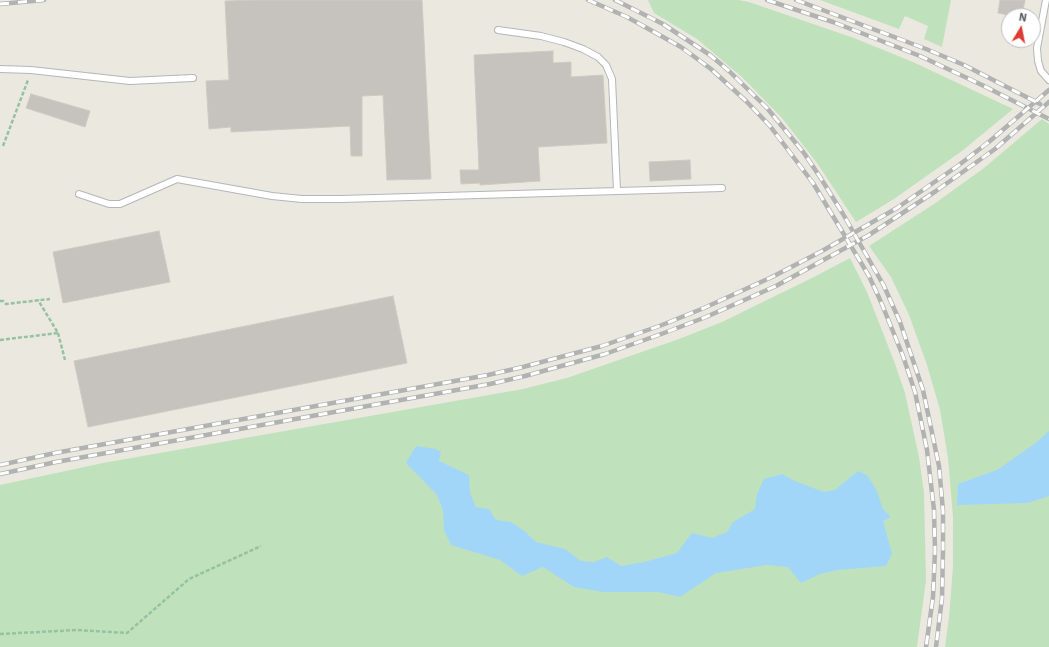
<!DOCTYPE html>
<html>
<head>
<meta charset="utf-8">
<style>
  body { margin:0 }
  #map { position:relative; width:1049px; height:647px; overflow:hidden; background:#ebe8e0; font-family:"IBM Plex Sans",sans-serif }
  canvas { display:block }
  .north { position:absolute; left:1001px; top:8px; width:40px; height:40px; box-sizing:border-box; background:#fff; border:1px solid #bdbebf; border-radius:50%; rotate:10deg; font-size:11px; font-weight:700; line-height:16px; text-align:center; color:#595c60 }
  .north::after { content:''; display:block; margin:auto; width:14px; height:18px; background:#de3b34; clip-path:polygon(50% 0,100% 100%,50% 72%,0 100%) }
</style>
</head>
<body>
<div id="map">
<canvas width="1049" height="647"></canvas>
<div class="north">N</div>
</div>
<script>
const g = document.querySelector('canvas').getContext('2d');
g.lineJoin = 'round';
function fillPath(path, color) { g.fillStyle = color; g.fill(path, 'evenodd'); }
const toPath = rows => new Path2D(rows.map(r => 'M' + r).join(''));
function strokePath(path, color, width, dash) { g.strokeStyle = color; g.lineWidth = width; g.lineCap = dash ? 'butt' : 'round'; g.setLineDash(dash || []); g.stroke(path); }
const green = toPath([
  [648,0,739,0,749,2,854,38,913,62,1013,109,962,151,894,199,856,222,817,163,782,118,743,78,697,39,654,13],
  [820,0,951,0,942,47,924,39,928,26,905,16,899,29],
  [1042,119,1049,124,1049,647,945,647,949,617,953,567,953,517,948,458,940,410,927,365,909,315,891,277,869,246,934,204,984,168],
  [850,258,867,292,894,361,905,393,919,457,924,493,926,580,917,647,0,647,0,485,103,463,523,389,567,378,679,339,722,322,814,277]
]);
const water = toPath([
  [1049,431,1049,496,1028,503,957,505,958,484,997,470,1037,442],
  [416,446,436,449,441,452,439,461,469,475,470,493,476,507,489,509,496,520,511,522,523,530,536,542,565,549,581,561,594,562,607,557,621,566,644,562,677,553,692,533,712,538,727,532,733,522,755,509,757,494,764,479,782,474,795,481,824,492,835,490,858,471,867,475,876,489,883,509,891,517,883,521,892,554,886,566,838,570,820,574,801,583,788,567,767,565,716,573,680,597,658,592,603,592,574,587,543,567,522,576,500,560,451,545,444,530,443,510,437,495,406,463]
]);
const building = toPath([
  [256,0,422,0,431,179,387,180,383,95,362,96,362,156,351,156,350,126,231,132,231,127,209,129,206,81,229,80,225,1,256,0],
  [1000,0,1025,0,1022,16,1013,16,998,13,1000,0],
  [553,51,553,63,571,62,571,77,603,75,607,143,538,147,540,181,480,185,480,183,461,184,460,170,479,170,474,55,553,51],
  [31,94,90,111,85,127,26,108,31,94],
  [690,160,691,179,650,181,649,162,690,160],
  [159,231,170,282,63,303,53,252,159,231],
  [393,296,407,363,88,427,74,361,393,296]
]);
const path = toPath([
  [3,146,28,80],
  [0,301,3,301,6,304,50,299],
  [58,333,65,360],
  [0,340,58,333,38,300],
  [0,634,77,630,127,633,189,579,261,546]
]);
const lane = toPath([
  [1046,0,1037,48,1038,61,1041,71,1049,80],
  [498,30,541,36,564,42,583,49,598,57,606,65,612,79,617,191],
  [0,69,31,70,130,81,193,78],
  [79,194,109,204,120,204,177,179,272,196,302,199,341,199,722,188]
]);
const rail = toPath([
  [588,0,627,17,681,47,711,69,746,101,770,126,813,183,869,276,881,302,903,356,915,392,927,450,934,510,935,551,933,597,926,647],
  [615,0,663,24,710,55,729,71,767,108,804,153,820,177,843,214,884,286,900,322,923,390,939,466,943,511,943,551,942,598,936,647],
  [767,0,833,22,920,56,982,85,1049,119],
  [796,0,926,49,964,65,1040,104],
  [0,4,44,0],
  [0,465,55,453,488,375,523,367,602,346,662,325,704,308,772,277,822,251,897,208,959,165,990,141,1049,90],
  [0,474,56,462,490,384,525,376,605,354,664,333,706,317,776,286,869,235,936,191,995,149,1049,102]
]);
fillPath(green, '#bfe2bd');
fillPath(water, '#a2d6f9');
fillPath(building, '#c6c3be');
strokePath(building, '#cfcabf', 1);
strokePath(lane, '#b3b6ba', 8);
strokePath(path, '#97c2a2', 2.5, [4, 2]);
strokePath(lane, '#fff', 6);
strokePath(rail, '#b1b2b2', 4.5);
strokePath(rail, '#fff', 3, [9]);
</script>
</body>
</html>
